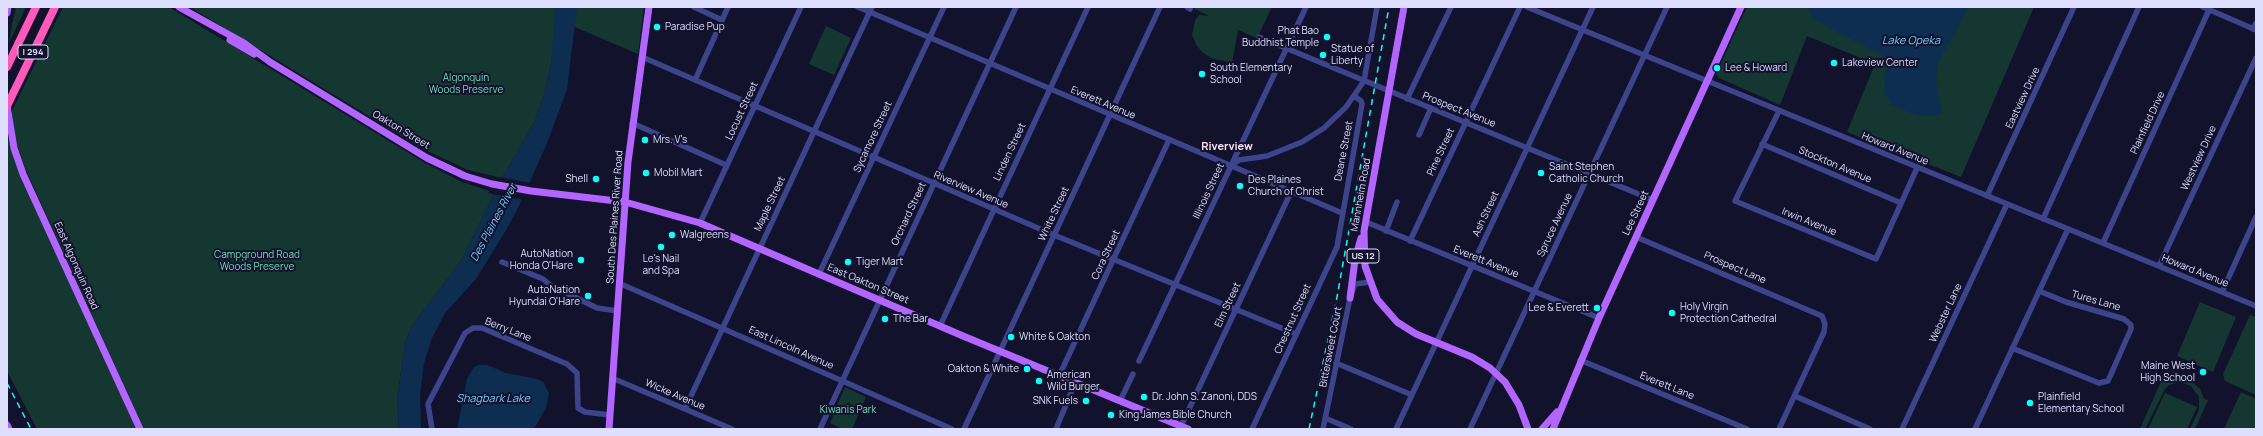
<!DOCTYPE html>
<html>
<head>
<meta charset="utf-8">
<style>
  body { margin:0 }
  #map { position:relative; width:2263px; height:436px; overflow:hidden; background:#13122d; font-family:Manrope,sans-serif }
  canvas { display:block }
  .frame { position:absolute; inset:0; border:8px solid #dedeff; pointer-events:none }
</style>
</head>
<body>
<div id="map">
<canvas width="2263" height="436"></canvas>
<div class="frame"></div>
</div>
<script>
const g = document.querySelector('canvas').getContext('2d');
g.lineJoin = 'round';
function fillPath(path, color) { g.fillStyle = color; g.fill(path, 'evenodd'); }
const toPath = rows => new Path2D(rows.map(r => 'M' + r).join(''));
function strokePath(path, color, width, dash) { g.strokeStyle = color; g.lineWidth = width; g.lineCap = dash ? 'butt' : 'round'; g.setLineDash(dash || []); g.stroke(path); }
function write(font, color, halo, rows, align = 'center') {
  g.font = font + ' Manrope,sans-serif'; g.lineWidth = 4; g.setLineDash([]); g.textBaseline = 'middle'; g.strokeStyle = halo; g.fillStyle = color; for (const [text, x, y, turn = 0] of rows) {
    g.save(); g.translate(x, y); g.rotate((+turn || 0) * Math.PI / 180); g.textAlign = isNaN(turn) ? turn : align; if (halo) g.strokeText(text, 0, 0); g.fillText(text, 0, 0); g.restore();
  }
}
const green = toPath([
  [16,7,26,7,9,43,12,25],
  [63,7,169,7,425,163,462,182,489,191,488,193,494,194,461,261,412,326,405,343,397,400,399,429,144,429,25,168,15,138,10,115],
  [190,7,644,7,638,54,556,19,551,64,544,95,535,121,502,178,468,170,421,148],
  [1191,7,1272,7,1257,38,1238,30,1232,63,1211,58,1202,52,1196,44,1192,35,1195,20,1199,15,1209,16],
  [1747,7,2034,7,1961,177,1847,132,1875,64,1807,36,1780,105,1719,78,1716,74],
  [826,26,851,38,834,75,809,64],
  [7,135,17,166,136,429,37,429,7,371],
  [2200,302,2236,317,2213,372,2177,356],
  [2250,315,2256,317,2256,395,2225,381,2223,374],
  [2163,377,2167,379,2166,381,2178,378,2192,382,2200,389,2204,399,2208,400,2195,429,2190,429,2199,410,2199,397,2191,386,2180,382,2169,385,2165,389,2145,429,2140,429],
  [845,387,866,397,852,429,843,429,830,423],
  [2241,392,2256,399,2256,429,2224,429],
  [2165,393,2197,407,2187,429,2148,429]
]);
const water = toPath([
  [555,7,577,7,567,89,548,141,519,206,506,230,476,279,445,313,432,338,424,363,420,395,421,429,399,429,397,400,405,343,412,326,461,261,502,178,535,121,544,95,551,64],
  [1806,7,1969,7,1938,63,1936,78,1941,112,1935,116,1918,116,1892,105,1884,92,1886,65,1882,55,1827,27,1813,18],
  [479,365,487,365,506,373,538,379,543,382,549,393,546,408,534,429,457,429,467,379,474,367]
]);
const pier = toPath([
  [500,177,531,183,524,200,492,194]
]);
const minor = toPath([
  [694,7,722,20],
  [858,7,1342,213],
  [1187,7,1190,9],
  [1527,7,2256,306],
  [2203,7,2256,30],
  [2253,29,2256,23],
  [1259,37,1653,200],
  [642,57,1054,235,1296,334],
  [695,80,728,7],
  [1407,99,1451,7],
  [1779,111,1735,201,1876,259,1917,168],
  [632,123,726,165],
  [1419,135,1431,108],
  [1762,144,1901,203],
  [1232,165,1239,160,1267,156,1302,142,1324,128,1346,107,1364,81,1377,7],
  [1987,196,2074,7],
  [2043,219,2139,7],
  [1366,222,1599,318],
  [700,223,801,7],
  [1386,231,1397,202],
  [1636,237,1822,316,1825,324,1824,332,1779,429],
  [1410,241,1520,7],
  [2103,243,2209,10],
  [502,262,543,279,550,285,597,308,618,311],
  [2159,266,2256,58],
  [819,274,944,7],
  [621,284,952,429],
  [2222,292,2256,217],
  [940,326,1088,7],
  [2012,348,2099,383,2108,381,2131,329,2131,325,2124,319,2066,302,2039,291],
  [1580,360,1747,429],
  [1139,361,1306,7],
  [1336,363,1412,395],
  [1059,376,1169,140],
  [612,378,732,429],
  [1795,396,1870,429],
  [1120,401,1133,374],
  [685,409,872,7],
  [1325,418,1351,429],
  [1181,426,1291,192],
  [432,429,428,404,465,333,473,328,482,328,567,364,577,373,578,408,585,412,610,415],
  [820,429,1016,7],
  [964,429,1160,7],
  [1056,429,1075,383],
  [1252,429,1337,247,1362,104,1361,101,1354,96],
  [1323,429,1350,298,1355,284,1370,282],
  [1396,429,1593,7],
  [1470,429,1667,7],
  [1902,429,2007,204],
  [1975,429,2068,229]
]);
const major = toPath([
  [179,7,244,43,270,62,427,158,465,176,492,184,531,191,625,202,700,223,963,336,1188,429],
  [1404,7,1364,231,1365,266,1377,299,1397,322,1416,334,1472,357,1490,368,1505,382,1519,405,1528,429],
  [7,13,8,7],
  [230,40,254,54],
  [7,106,14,148,23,174,140,429],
  [1350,298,1355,260,1361,238],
  [7,425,9,429],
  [609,429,628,162,649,7],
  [1542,429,1557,412],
  [1553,429,1599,318,1741,7]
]);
const highway = toPath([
  [7,67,36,7],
  [7,106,55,7]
]);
const rail = toPath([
  [7,383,31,429],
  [1309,429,1337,297,1389,7]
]);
const markers = [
  [657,27,4,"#0afefa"],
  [1327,37,4,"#0afefa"],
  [1323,55,4,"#0afefa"],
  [1834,63,4,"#0afefa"],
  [1717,68,4,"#0afefa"],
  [1202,74,4,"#0afefa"],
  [645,140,4,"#0afefa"],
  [646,173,4,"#0afefa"],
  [1541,173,4,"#0afefa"],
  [596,179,4,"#0afefa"],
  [1240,186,4,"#0afefa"],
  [672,235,4,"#0afefa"],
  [661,247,4,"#0afefa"],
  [581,260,4,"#0afefa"],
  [848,262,4,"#0afefa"],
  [588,296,4,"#0afefa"],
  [1597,308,4,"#0afefa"],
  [1672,313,4,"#0afefa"],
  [885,319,4,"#0afefa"],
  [1011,337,4,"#0afefa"],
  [1027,369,4,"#0afefa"],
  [2203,372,4,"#0afefa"],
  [1039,381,4,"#0afefa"],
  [1144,397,4,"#0afefa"],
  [1086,401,4,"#0afefa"],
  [2030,403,4,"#0afefa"],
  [1111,415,4,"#0afefa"]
];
const shields = [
  [33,52,30],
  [1363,256,32]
];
const shieldNames = [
  ["I 294",33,52],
  ["US 12",1363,256]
];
const poiNames = [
  ["Paradise Pup",665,27],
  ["Phat Bao",1319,31,"right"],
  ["Buddhist Temple",1319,43,"right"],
  ["Statue of",1331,49],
  ["Liberty",1331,61],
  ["Lakeview Center",1842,63],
  ["South Elementary",1210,68],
  ["School",1210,80],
  ["Lee & Howard",1725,68],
  ["Mrs. V's",653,140],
  ["Saint Stephen",1549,167],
  ["Catholic Church",1549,179],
  ["Mobil Mart",654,173],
  ["Shell",588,179,"right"],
  ["Des Plaines",1248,180],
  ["Church of Christ",1248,192],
  ["Walgreens",680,235],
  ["AutoNation",573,254,"right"],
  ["Honda O'Hare",573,266,"right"],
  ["Le's Nail",661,259,"center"],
  ["and Spa",661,271,"center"],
  ["Tiger Mart",856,262],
  ["AutoNation",580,290,"right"],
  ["Hyundai O'Hare",580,302,"right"],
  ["Holy Virgin",1680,307],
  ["Protection Cathedral",1680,319],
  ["Lee & Everett",1589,308,"right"],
  ["The Bar",893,319],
  ["White & Oakton",1019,337],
  ["Maine West",2195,366,"right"],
  ["High School",2195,378,"right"],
  ["Oakton & White",1019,369,"right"],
  ["American",1047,375],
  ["Wild Burger",1047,387],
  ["Dr. John S. Zanoni, DDS",1152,397],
  ["Plainfield",2038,397],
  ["Elementary School",2038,409],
  ["SNK Fuels",1078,401,"right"],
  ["King James Bible Church",1119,415]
];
const parkNames = [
  ["Algonquin",466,78],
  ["Woods Preserve",466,90],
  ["Campground Road",257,255],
  ["Woods Preserve",257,267],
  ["Kiwanis Park",848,410]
];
const streetNames = [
  ["Eastview Drive",2023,98,-65],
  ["Everett Avenue",1103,103,23],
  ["Prospect Avenue",1459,110,22],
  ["Locust Street",742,111,-65],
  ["Plainfield Drive",2148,123,-65],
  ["Oakton Street",401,130,31],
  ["Sycamore Street",873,137,-65],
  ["Howard Avenue",1895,149,22],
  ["Deane Street",1344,151,-79],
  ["Linden Street",1010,152,-65],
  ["Pine Street",1441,152,-65],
  ["Westview Drive",2199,158,-65],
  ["Stockton Avenue",1835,165,23],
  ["Riverview Avenue",971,190,23],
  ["Illinois Street",1209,191,-65],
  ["Mannheim Road",1361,195,-80],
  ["Maple Street",770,204,-65],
  ["Lee Street",1636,213,-65],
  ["Orchard Street",909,214,-65],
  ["White Street",1054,214,-65],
  ["Ash Street",1486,214,-65],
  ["South Des Plaines River Road",615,217,-86],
  ["Irwin Avenue",1809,222,22],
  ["Spruce Avenue",1555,225,-65],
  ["Cora Street",1106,255,-65],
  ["Everett Avenue",1486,262,22],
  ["East Algonquin Road",76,266,66],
  ["Prospect Lane",1735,268,23],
  ["Howard Avenue",2195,271,22],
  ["East Oakton Street",868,284,23],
  ["Tures Lane",2096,301,16],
  ["Elm Street",1228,305,-65],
  ["Webster Lane",1946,313,-65],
  ["Chestnut Street",1293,319,-66],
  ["Berry Lane",508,330,21],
  ["Bittersweet Court",1331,347,-79],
  ["East Lincoln Avenue",791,348,24],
  ["Everett Lane",1667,386,22],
  ["Wicke Avenue",675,395,23]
];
const waterNames = [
  ["Lake Opeka",1911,41],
  ["Des Plaines River",494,223,-62],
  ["Shagbark Lake",493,399]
];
const neighbourhoodNames = [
  ["Riverview",1227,147]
];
fillPath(green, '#153732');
fillPath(water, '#0d2e50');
fillPath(pier, '#13122d');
strokePath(minor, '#3d448c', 5.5);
strokePath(major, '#b365ff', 7);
strokePath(highway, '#ff59bc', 8);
strokePath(rail, '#0afefa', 1.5, [6, 5]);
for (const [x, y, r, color] of markers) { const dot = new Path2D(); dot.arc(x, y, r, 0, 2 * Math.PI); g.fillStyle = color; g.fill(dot); strokePath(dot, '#13122d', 1.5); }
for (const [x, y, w] of shields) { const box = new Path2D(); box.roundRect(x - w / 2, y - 7, w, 14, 3); g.fillStyle = '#13122d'; g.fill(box); strokePath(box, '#dedeff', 1); }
write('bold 9px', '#dedeff', null, shieldNames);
write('10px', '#dedeff', '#13122d', poiNames, 'left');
write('10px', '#67e1b4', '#13122d', parkNames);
write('10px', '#dedeff', '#13122d', streetNames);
write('italic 11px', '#6cccff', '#13122d', waterNames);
write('bold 11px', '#ffe0f7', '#13122d', neighbourhoodNames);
</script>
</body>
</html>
